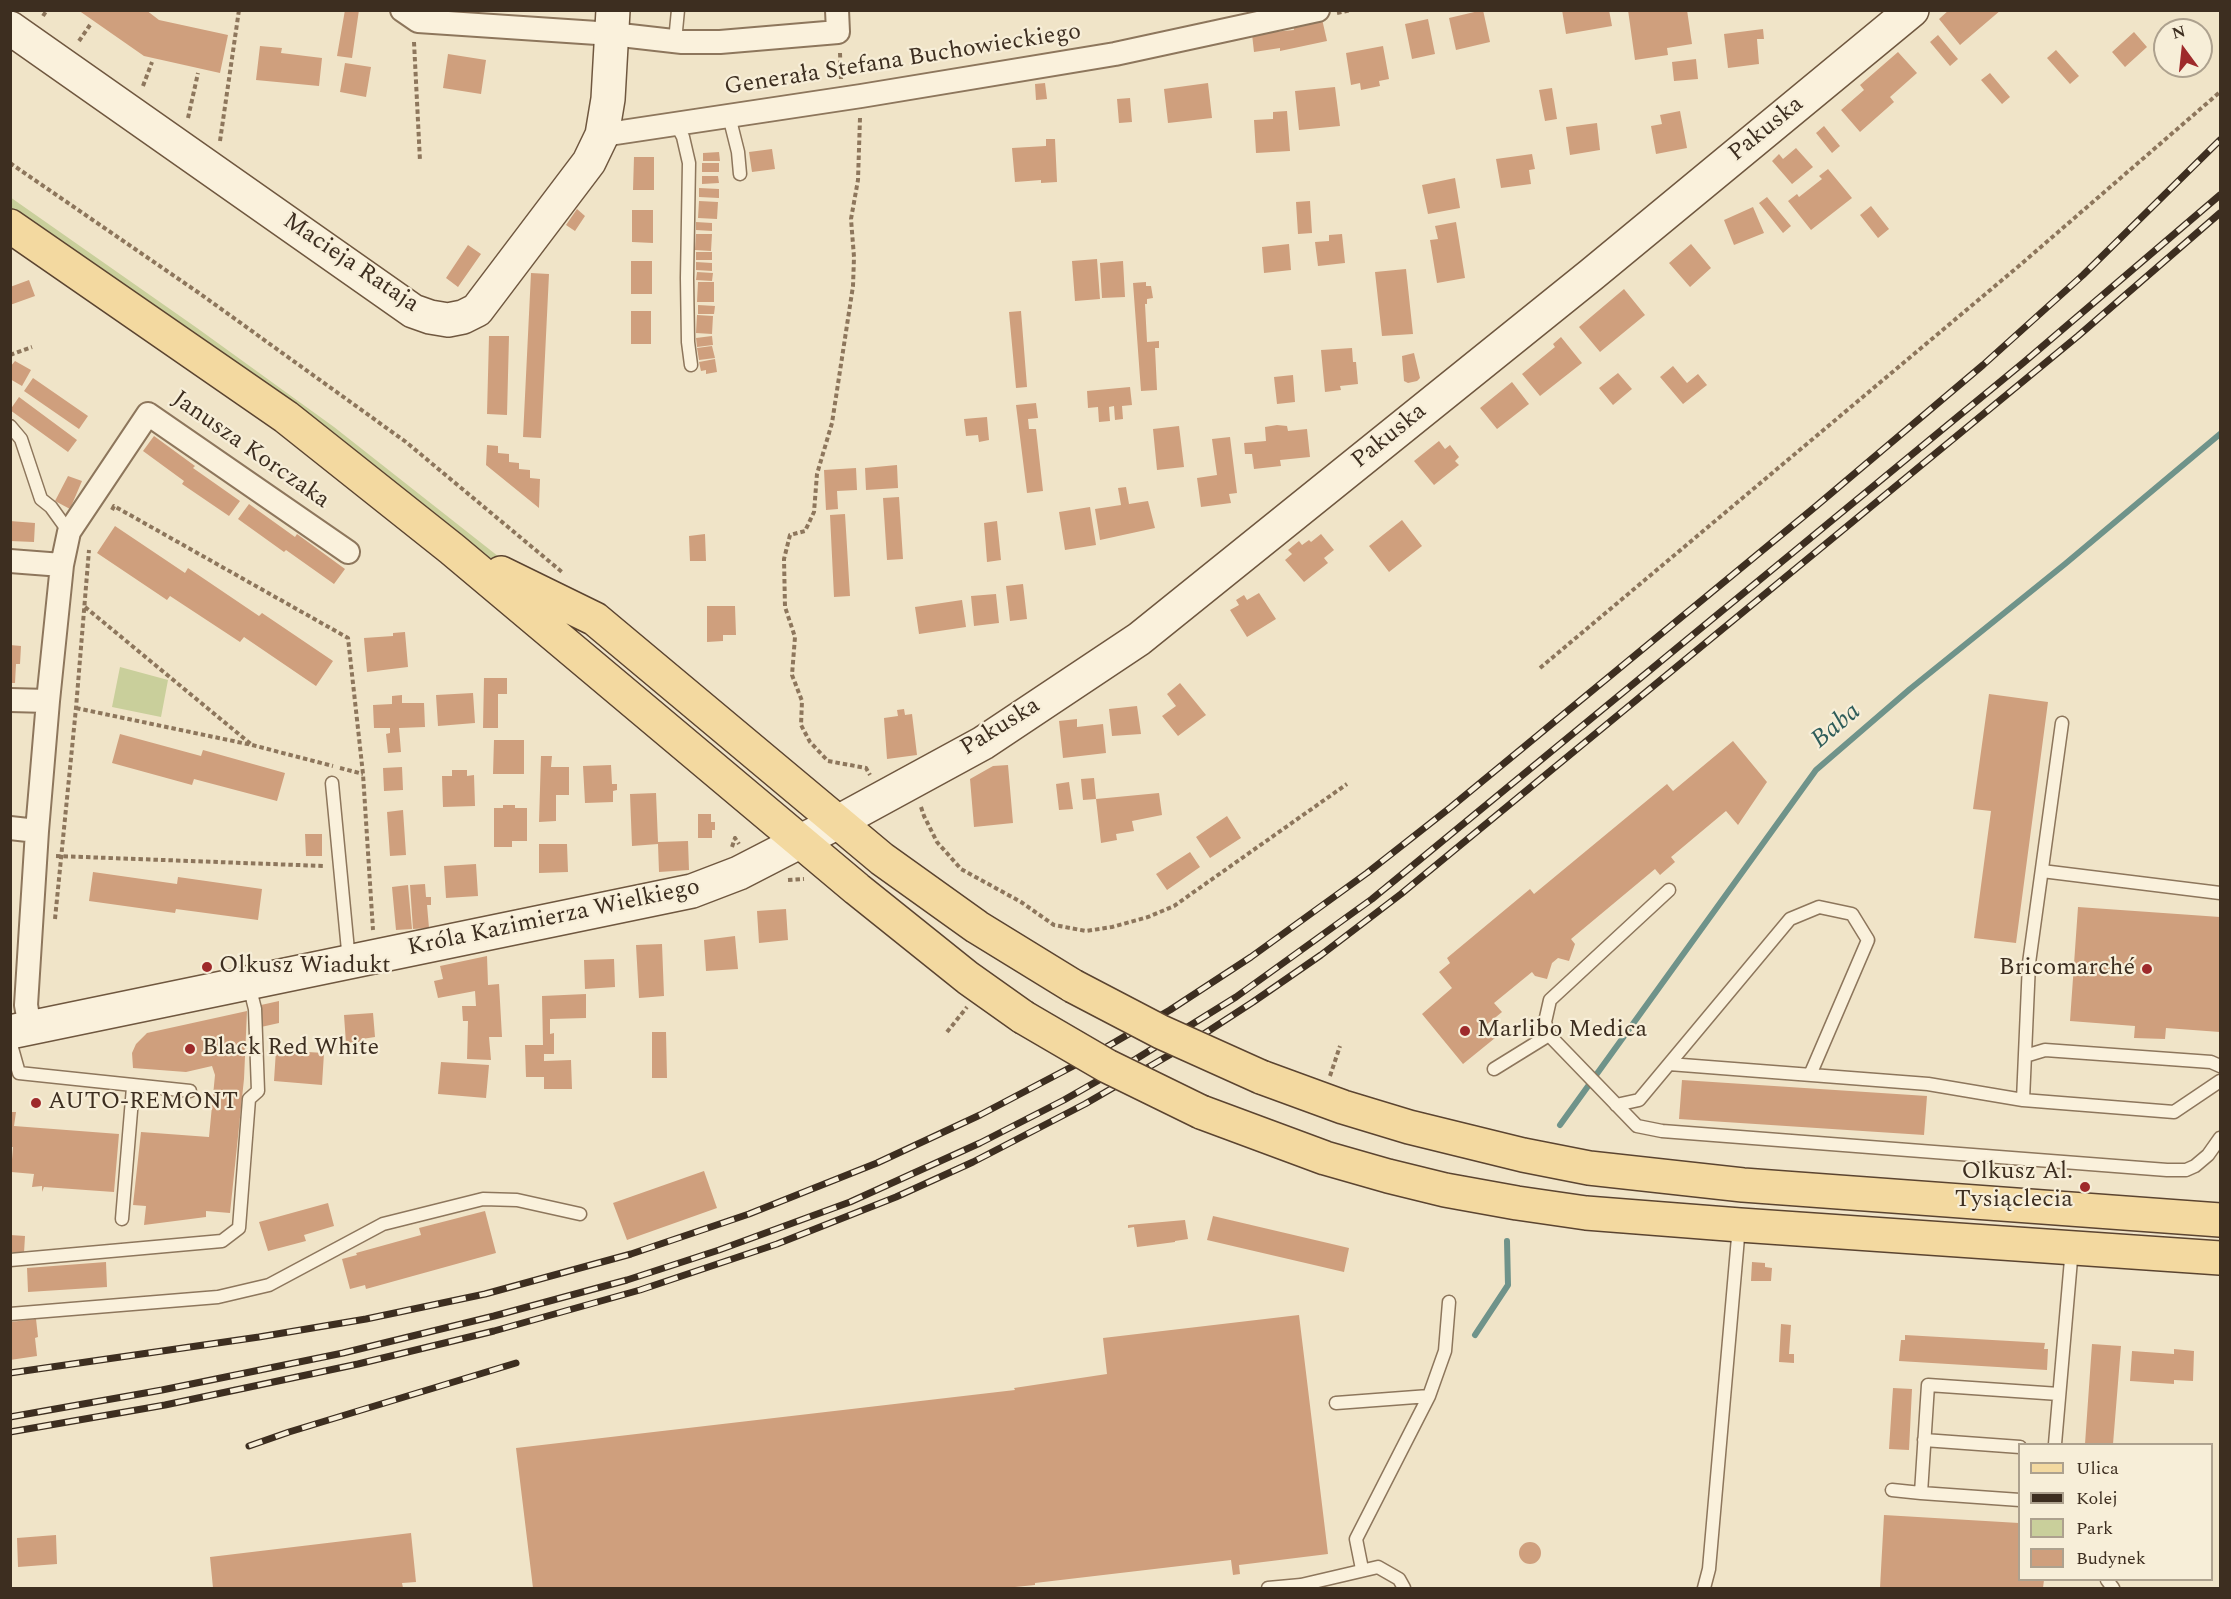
<!DOCTYPE html>
<html>
<head>
<meta charset="utf-8">
<style>
  body { margin:0 }
  #map { position:relative; width:2231px; height:1599px; overflow:hidden; background:#f0e4c8; font-family:Spectral,serif }
  canvas { display:block }
  .frame { position:absolute; inset:0; border:12px solid #3d2e20; pointer-events:none }
  .legend { position:absolute; left:2018px; top:1443px; width:195px; height:138px; box-sizing:border-box; background:#f7eed8; border:2px solid #ada18e; margin:0; padding:8px 10px; list-style:none; font-size:18px; color:#3d2e20 }
  .legend li { display:flex; align-items:center; gap:12px; height:30px }
  .legend b { width:30px; border:2px solid #ada18e }
  .north { position:absolute; left:2153px; top:18px; width:60px; height:60px; box-sizing:border-box; background:#f7eed8; border:2px solid #ada18e; border-radius:50%; rotate:345deg; font-size:16px; font-weight:700; line-height:24px; text-align:center; color:#3d2e20 }
  .north::after { content:''; display:block; margin:auto; width:21px; height:27px; background:#9e2a2b; clip-path:polygon(50% 0,100% 100%,50% 72%,0 100%) }
</style>
</head>
<body>
<div id="map">
<canvas width="2231" height="1599"></canvas>
<div class="frame"></div>
<ul class="legend">
<li><b style="height:8px;background:#f3d9a0"></b>Ulica</li>
<li><b style="height:8px;background:#3d2e20"></b>Kolej</li>
<li><b style="height:16px;background:#c9cf9b"></b>Park</li>
<li><b style="height:16px;background:#cf9f7d"></b>Budynek</li>
</ul>
<div class="north">N</div>
</div>
<script>
const g = document.querySelector('canvas').getContext('2d');
g.lineJoin = 'round';
function fillPath(path, color) { g.fillStyle = color; g.fill(path, 'evenodd'); }
const toPath = rows => new Path2D(rows.map(r => 'M' + r).join(''));
function strokePath(path, color, width, dash) { g.strokeStyle = color; g.lineWidth = width; g.lineCap = dash ? 'butt' : 'round'; g.setLineDash(dash || []); g.stroke(path); }
function write(font, color, halo, rows, align = 'center') {
  g.font = font + ' Spectral,serif'; g.lineWidth = 4.5; g.setLineDash([]); g.textBaseline = 'middle'; g.strokeStyle = halo; g.fillStyle = color; for (const [text, x, y, turn = 0] of rows) {
    g.save(); g.translate(x, y); g.rotate((+turn || 0) * Math.PI / 180); g.textAlign = isNaN(turn) ? turn : align; if (halo) g.strokeText(text, 0, 0); g.fillText(text, 0, 0); g.restore();
  }
}
const green = toPath([
  [10,197,197,328,334,427,508,564,488,557,472,546,11,212],
  [120,667,168,680,161,717,112,707]
]);
const stream = toPath([
  [1560,1125,1816,770,1910,689,2065,564,2220,434],
  [1475,1335,1508,1285,1507,1241]
]);
const building = toPath([
  [78,10,146,10,159,20,228,35,220,73,144,56],
  [345,10,359,10,352,58,337,56],
  [1483,10,1490,42,1456,50,1449,18],
  [1562,10,1609,10,1612,26,1566,34],
  [1628,10,1687,10,1692,44,1667,48,1668,55,1635,60],
  [1949,10,2001,10,1960,45,1939,19],
  [1322,19,1327,41,1280,51,1280,48,1254,52,1252,34,1294,30,1293,25],
  [1428,19,1435,54,1412,59,1405,24],
  [1763,29,1764,39,1757,39,1759,64,1728,68,1724,34],
  [2134,32,2147,47,2125,67,2112,52],
  [1938,35,1958,59,1950,66,1930,42],
  [260,46,282,48,281,53,322,58,319,86,256,80],
  [1383,46,1389,79,1379,81,1380,86,1361,90,1360,83,1351,85,1346,53],
  [2056,50,2079,76,2070,84,2047,58],
  [1898,52,1917,73,1890,97,1894,102,1860,132,1841,110,1864,90,1860,85],
  [448,54,486,60,481,94,443,88],
  [1696,59,1698,79,1674,81,1672,62],
  [345,63,371,67,366,97,340,92],
  [1990,73,2010,97,2002,104,1981,80],
  [1045,83,1047,99,1036,100,1035,84],
  [1208,83,1212,118,1168,123,1164,89],
  [1335,87,1340,126,1299,130,1295,91],
  [1552,88,1557,119,1545,121,1539,90],
  [1130,98,1132,122,1119,123,1117,99],
  [1287,111,1290,151,1256,153,1254,120,1273,119,1273,112],
  [1680,111,1687,148,1656,154,1651,126,1662,124,1660,115],
  [1597,123,1600,150,1570,155,1566,127],
  [1824,126,1840,146,1832,153,1816,133],
  [1046,139,1055,139,1057,182,1041,183,1041,180,1015,182,1012,148,1046,146],
  [1796,148,1813,167,1792,184,1772,161,1779,154,1783,159],
  [772,149,775,169,752,172,749,152],
  [719,152,720,161,703,161,703,153],
  [1532,154,1535,169,1529,170,1531,184,1501,188,1496,159],
  [634,157,654,157,654,190,633,190],
  [702,163,719,163,719,172,702,172],
  [1828,169,1852,198,1811,230,1788,201,1797,194,1799,197,1822,179,1819,176],
  [702,176,718,176,719,183,702,184],
  [1455,178,1460,208,1428,214,1422,185],
  [699,188,719,189,719,198,699,197],
  [1767,197,1791,226,1783,233,1759,203],
  [699,201,718,202,717,219,698,218],
  [1310,201,1312,233,1298,234,1296,202],
  [1871,206,1889,229,1878,238,1860,215],
  [1753,207,1764,233,1734,245,1724,220],
  [577,209,585,216,575,231,566,225],
  [632,210,653,210,653,243,632,242],
  [696,222,712,223,712,231,696,230],
  [1456,222,1465,278,1437,283,1430,240,1438,239,1435,226],
  [696,234,712,234,711,251,695,250],
  [1342,234,1345,263,1318,266,1315,242,1329,241,1329,235],
  [1289,244,1291,270,1264,273,1262,247],
  [1691,244,1711,268,1690,287,1669,263],
  [468,245,481,254,458,287,446,278],
  [696,252,712,252,712,260,696,260],
  [1097,259,1100,299,1075,301,1072,261],
  [631,261,652,261,652,294,631,294],
  [1123,261,1125,297,1102,298,1100,263],
  [696,262,712,263,712,271,696,270],
  [1406,269,1413,334,1382,336,1375,272],
  [697,272,713,273,712,281,696,280],
  [531,273,549,274,541,438,523,437],
  [29,280,35,296,10,305,10,287],
  [698,282,714,282,714,302,697,302],
  [1146,282,1146,286,1151,286,1153,298,1147,299,1147,304,1145,304,1147,342,1159,341,1159,348,1155,348,1157,390,1141,391,1133,283],
  [1624,289,1645,315,1600,352,1579,327],
  [698,305,715,306,714,314,698,314],
  [631,311,651,311,651,344,631,344],
  [1021,311,1027,387,1016,388,1009,312],
  [697,315,713,316,712,334,696,333],
  [489,336,509,336,507,415,487,414],
  [712,336,713,345,697,347,696,338],
  [1561,337,1582,363,1540,396,1522,374,1555,347,1553,344],
  [712,346,715,358,699,360,697,348],
  [1352,348,1353,362,1356,362,1358,384,1340,386,1341,390,1325,392,1321,350],
  [1414,353,1420,378,1417,381,1408,383,1404,381,1402,356],
  [715,359,717,372,706,374,706,370,701,371,699,362],
  [15,361,31,370,22,386,10,379,10,367],
  [1673,366,1687,383,1698,374,1707,385,1683,404,1660,377],
  [1618,373,1632,389,1613,405,1599,388],
  [1293,375,1295,402,1277,404,1274,377],
  [33,378,88,416,79,429,24,391],
  [1512,382,1529,404,1497,429,1480,408],
  [1130,387,1132,405,1122,406,1123,419,1115,420,1114,406,1109,407,1110,421,1099,422,1098,407,1088,408,1087,391],
  [19,397,77,440,68,452,10,410],
  [1036,403,1038,418,1028,419,1029,429,1036,429,1043,491,1027,493,1016,405],
  [987,417,989,440,979,442,978,435,966,436,964,419],
  [1277,425,1287,426,1288,431,1307,429,1310,457,1280,460,1281,466,1254,469,1252,454,1245,454,1244,443,1266,441,1265,427],
  [1179,426,1184,467,1157,470,1153,429],
  [154,436,195,466,193,468,240,501,229,516,182,484,184,481,143,451],
  [1230,437,1237,493,1229,494,1231,503,1201,507,1197,478,1217,475,1212,439],
  [1439,441,1445,449,1450,445,1459,457,1455,461,1459,465,1434,485,1414,461],
  [487,445,498,446,498,453,509,454,509,462,519,463,519,469,530,470,530,478,540,479,539,508,486,465],
  [897,465,898,488,866,490,865,468],
  [856,468,857,490,837,491,838,509,826,510,824,470],
  [68,476,82,481,70,509,55,501],
  [1126,487,1129,504,1148,501,1155,528,1100,540,1095,509,1121,505,1118,488],
  [899,497,903,559,887,560,883,498],
  [249,504,295,537,297,534,345,569,334,584,286,550,284,552,238,519],
  [1090,507,1096,545,1065,550,1059,512],
  [845,514,850,596,834,597,830,515],
  [1402,520,1422,546,1389,572,1369,546],
  [10,521,35,523,34,542,10,541],
  [997,521,1001,560,987,562,984,523],
  [115,526,185,573,188,568,259,616,262,613,333,661,316,686,244,637,240,642,170,596,167,600,97,553],
  [705,534,706,561,690,561,689,536],
  [1321,534,1334,550,1324,558,1328,563,1304,582,1285,560,1292,554,1288,550,1299,541,1302,545,1309,540,1311,542],
  [1023,584,1027,619,1010,621,1006,586],
  [1259,593,1276,619,1247,637,1230,610,1239,605,1236,600,1244,595,1247,600],
  [996,594,999,623,974,626,971,596],
  [962,600,966,627,919,634,915,607],
  [707,606,735,606,736,635,723,635,723,641,707,642],
  [405,632,408,667,367,672,364,638,393,636,393,633],
  [10,645,21,646,20,664,16,664,15,683,10,683],
  [484,678,507,678,507,694,498,694,498,728,483,728],
  [1180,683,1206,715,1178,736,1162,716,1176,706,1167,694],
  [473,693,475,723,438,726,436,695],
  [1989,694,2048,702,2016,943,1974,938,1991,811,1973,809],
  [402,695,402,703,424,703,425,727,399,728,401,752,388,753,386,734,390,733,390,728,374,728,373,705,392,704,392,696],
  [1137,706,1141,734,1112,736,1109,709],
  [904,709,905,715,912,714,917,755,887,759,884,718,898,716,897,710],
  [1077,719,1077,727,1103,724,1106,753,1063,758,1059,721],
  [120,734,201,756,203,750,285,773,277,801,194,779,192,785,112,763],
  [494,740,524,740,524,774,493,774],
  [1733,741,1767,782,1738,825,1726,811,1671,857,1675,862,1660,875,1655,869,1571,939,1575,944,1569,961,1558,958,1552,963,1547,979,1535,976,1532,972,1494,1003,1502,1012,1485,1026,1495,1038,1463,1064,1422,1014,1452,988,1439,972,1450,963,1447,958,1530,889,1534,894,1667,784,1673,791],
  [541,756,552,756,551,767,569,767,569,795,556,795,556,821,539,822],
  [611,765,612,784,617,784,617,790,613,791,613,802,585,803,583,766],
  [1008,765,1013,823,974,827,970,779,993,766],
  [402,767,403,790,384,791,383,768],
  [452,770,467,770,467,776,474,775,475,806,443,807,442,776,452,776],
  [1094,778,1096,799,1159,793,1162,815,1132,821,1134,831,1116,834,1117,840,1101,843,1096,799,1083,800,1081,779],
  [1069,782,1073,809,1059,810,1056,784],
  [656,793,658,842,688,841,689,870,659,872,658,844,632,846,630,794],
  [503,805,515,805,515,808,527,808,527,841,512,841,512,847,494,847,494,808,503,808],
  [403,810,406,855,390,856,387,812],
  [698,814,711,814,711,822,715,822,715,830,712,830,712,838,698,838],
  [1227,816,1241,838,1210,858,1196,837],
  [305,834,322,834,322,856,306,856],
  [539,844,567,844,568,872,539,873],
  [1190,852,1200,867,1167,890,1156,874],
  [476,864,478,896,446,898,444,866],
  [93,872,177,884,178,877,262,889,258,920,176,909,175,913,89,901],
  [425,884,426,897,431,897,431,905,427,905,429,928,413,929,410,885],
  [408,885,412,929,396,930,392,887],
  [2078,907,2220,917,2220,1032,2166,1028,2165,1039,2134,1038,2135,1026,2070,1021],
  [786,909,788,940,759,943,757,911],
  [735,936,738,969,706,971,704,940],
  [662,944,664,996,639,998,636,945],
  [487,956,488,985,499,984,502,1037,489,1037,491,1060,467,1059,468,1021,463,1021,462,1006,476,1006,475,991,438,998,434,981,443,979,440,966],
  [614,959,615,987,585,989,584,960],
  [586,994,586,1018,550,1019,550,1034,554,1033,554,1054,544,1054,544,1061,571,1060,572,1089,544,1089,544,1077,526,1077,525,1045,543,1045,542,996],
  [279,1001,279,1023,261,1027,261,1005],
  [247,1011,244,1079,230,1213,206,1211,206,1217,144,1225,146,1206,133,1205,141,1132,209,1137,215,1075,212,1066,186,1072,133,1068,132,1053,136,1044,147,1033],
  [373,1013,375,1037,362,1039,362,1042,346,1043,344,1015],
  [652,1032,666,1032,667,1078,652,1078],
  [276,1050,324,1053,322,1085,274,1081],
  [441,1062,489,1065,486,1098,438,1094],
  [1682,1080,1927,1096,1924,1135,1679,1119],
  [10,1112,16,1112,14,1126,119,1134,114,1192,44,1187,42,1192,42,1186,32,1187,34,1174,11,1172,13,1147,10,1147],
  [704,1171,717,1208,627,1240,613,1203],
  [328,1203,334,1226,304,1235,306,1241,268,1251,259,1222],
  [485,1211,496,1253,366,1289,365,1285,350,1289,342,1259,357,1255,356,1253,421,1235,419,1228],
  [1213,1216,1349,1248,1344,1272,1207,1240],
  [1185,1220,1188,1239,1175,1241,1175,1242,1137,1247,1134,1227,1128,1228,1128,1225],
  [10,1235,25,1236,24,1253,10,1252],
  [106,1262,107,1287,28,1292,27,1268],
  [1752,1262,1765,1263,1765,1267,1772,1268,1771,1281,1751,1281],
  [1299,1315,1328,1554,1239,1565,1240,1574,1233,1575,1231,1560,1035,1583,1035,1585,1005,1588,533,1588,516,1448,1015,1390,1014,1388,1107,1374,1103,1338],
  [36,1319,38,1337,35,1338,37,1356,10,1360,10,1322],
  [1781,1324,1791,1325,1789,1354,1794,1354,1794,1363,1779,1362],
  [1905,1335,2045,1343,2044,1349,2048,1349,2047,1370,1899,1361,1901,1340,1905,1340],
  [2092,1344,2121,1346,2113,1444,2085,1444],
  [2174,1349,2194,1351,2193,1381,2174,1380,2174,1384,2130,1381,2132,1351,2174,1354],
  [1893,1388,1912,1389,1909,1450,1889,1449],
  [1884,1515,2019,1523,2019,1580,2044,1580,2043,1588,1880,1588],
  [411,1533,416,1582,402,1583,403,1588,213,1588,210,1557],
  [56,1535,57,1564,18,1567,17,1538],
  '1519 1553a11 11 0 1 1 22 0a11 11 0 1 1-22 0Z'
]);
const path = toPath([
  [1337,13,1351,10],
  [43,16,47,10],
  [79,41,90,25],
  [414,42,420,161],
  [840,53,841,79],
  [143,86,152,62],
  [188,118,198,73],
  [860,118,858,180,851,219,854,257,853,286,832,423,817,474,814,512,805,531,790,535,784,559,785,607,795,637,792,675,802,701,801,725,810,742,828,761,866,768,870,775],
  [220,141,239,10],
  [10,163,199,293,406,442,562,572],
  [10,355,32,347],
  [112,510,114,506,348,638,363,774,373,930],
  [85,607,252,745],
  [1540,668,2020,265,2220,92],
  [76,708,252,745,333,766],
  [340,768,363,774],
  [921,807,924,816,937,842,961,869,1021,902,1054,925,1086,931,1112,927,1148,917,1174,906,1347,784],
  [732,847,735,838,739,844],
  [56,856,324,866],
  [788,880,804,879],
  [55,919,76,708,89,550],
  [947,1032,967,1007],
  [1330,1076,1340,1046]
]);
const lane = toPath([
  [675,41,678,10],
  [729,116,738,152,740,174],
  [676,124,683,137,689,163,687,278,688,342,691,365],
  [10,426,21,439,41,499,51,507,69,532],
  [2062,723,2029,963,2023,1100,2174,1112,2220,1081],
  [332,783,349,961],
  [2042,871,2220,893],
  [1669,890,1550,1000,1545,1022,1549,1035,1637,1126,1662,1131,2167,1170,2186,1170,2195,1166,2208,1155,2220,1138],
  [10,1041,19,1073,190,1091],
  [2025,1056,2045,1050,2211,1062,2220,1066],
  [1669,1064,1928,1084,2023,1100],
  [1494,1069,1549,1035],
  [1616,1105,1639,1100,1790,919,1819,907,1852,914,1868,940,1810,1075],
  [122,1219,133,1087],
  [10,1260,222,1241,239,1228,249,1099,258,1091,255,1009,249,985],
  [10,1314,218,1297,269,1285,383,1224,483,1199,517,1200,580,1214],
  [1336,1403,1429,1396],
  [1924,1440,2020,1447],
  [2055,1444,2072,1248],
  [1892,1490,1921,1493],
  [2020,1500,1921,1493,1928,1385,2059,1394],
  [1362,1569,1356,1539,1429,1396,1445,1351,1449,1302],
  [2107,1580,2113,1588],
  [1268,1588,1301,1585,1378,1567,1399,1579,1404,1588],
  [1704,1588,1709,1569,1739,1226]
]);
const street = toPath([
  [402,10,418,21,612,34,682,42,720,42,838,32,837,10],
  [602,135,861,96,1115,54,1318,10],
  [10,561,62,565],
  [10,700,48,701],
  [10,828,37,831],
  [30,1028,26,1005,37,831,48,701,62,565,69,532,148,414,348,552]
]);
const secondary = toPath([
  [10,28,413,311,430,317,448,320,463,317,477,310,589,162,602,135,608,99,613,10],
  [10,1032,692,891,739,873,838,822,983,743,1139,639,1591,275,1912,10]
]);
const primary = toPath([
  [10,226,286,417,452,549,857,889,968,978,1023,1017],
  [501,573,595,619,882,859,977,927,1073,986],
  [1261,1077,1343,1107,1409,1127,1523,1155,1589,1168,1743,1185,2220,1220],
  [1201,1112,1325,1158,1388,1176,1445,1190,1517,1203,1586,1213,1740,1225,2220,1258]
]);
const rail = toPath([
  [10,1373,259,1337,366,1319,485,1294,631,1254,749,1214,877,1163,980,1115,1079,1063,1170,1010,1251,957,1367,873,1451,807,1815,507,1983,365,2083,275,2220,140],
  [10,1417,162,1390,343,1353,494,1316,627,1280,719,1250,850,1202,980,1143,1064,1100,1136,1059,1236,997,1372,899,2023,363,2220,195],
  [10,1432,165,1405,358,1364,494,1331,640,1290,777,1244,896,1197,973,1162,1085,1104,1190,1043,1253,1002,1321,955,1401,894,2078,336,2220,213],
  [249,1446,289,1432,516,1363]
]);
const primaryBridge = toPath([
  [1073,986,1161,1032,1261,1077],
  [1023,1017,1107,1066,1201,1112]
]);
const markers = [
  [207,967,6,"#9e2a2b"],
  [2147,969,6,"#9e2a2b"],
  [1465,1031,6,"#9e2a2b"],
  [190,1049,6,"#9e2a2b"],
  [36,1103,6,"#9e2a2b"],
  [2085,1187,6,"#9e2a2b"]
];
const streetNames = [
  ["Generała Stefana Buchowieckiego",903,61,-9],
  ["Pakuska",1767,130,-39],
  ["Macieja Rataja",350,264,34],
  ["Pakuska",1390,437,-39],
  ["Janusza Korczaka",250,451,35],
  ["Pakuska",1001,728,-32],
  ["Króla Kazimierza Wielkiego",554,919,-12]
];
const poiNames = [
  ["Olkusz Wiadukt",219,967],
  ["Bricomarché",2135,969,"right"],
  ["Marlibo Medica",1477,1031],
  ["Black Red White",202,1049],
  ["AUTO-REMONT",48,1103],
  ["Olkusz Al.",2073,1173,"right"],
  ["Tysiąclecia",2073,1201,"right"]
];
const waterNames = [
  ["Baba",1837,727,-40]
];
fillPath(green, '#c9cf9b');
strokePath(stream, '#6f938a', 6);
fillPath(building, '#cf9f7d');
strokePath(lane, '#8d765c', 15);
strokePath(street, '#8d765c', 26);
strokePath(secondary, '#6f573f', 36);
strokePath(primary, '#5b4430', 36);
strokePath(path, '#8d765c', 4, [4.5, 3]);
strokePath(lane, '#faf1dc', 12);
strokePath(street, '#faf1dc', 22);
strokePath(secondary, '#faf1dc', 33);
strokePath(primary, '#f3d9a0', 33);
strokePath(rail, '#3d2e20', 7);
strokePath(rail, '#f7eed8', 4.5, [14]);
strokePath(primaryBridge, '#5b4430', 36, []);
strokePath(primaryBridge, '#f3d9a0', 33);
for (const [x, y, r, color] of markers) { const dot = new Path2D(); dot.arc(x, y, r, 0, 2 * Math.PI); g.fillStyle = color; g.fill(dot); strokePath(dot, '#f7eed8', 2); }
write('24px', '#3d2e20', '#f7eed8', streetNames);
write('24px', '#3d2e20', '#f7eed8', poiNames, 'left');
write('italic 26px', '#2f5d5a', '#f7eed8', waterNames);
</script>
</body>
</html>
